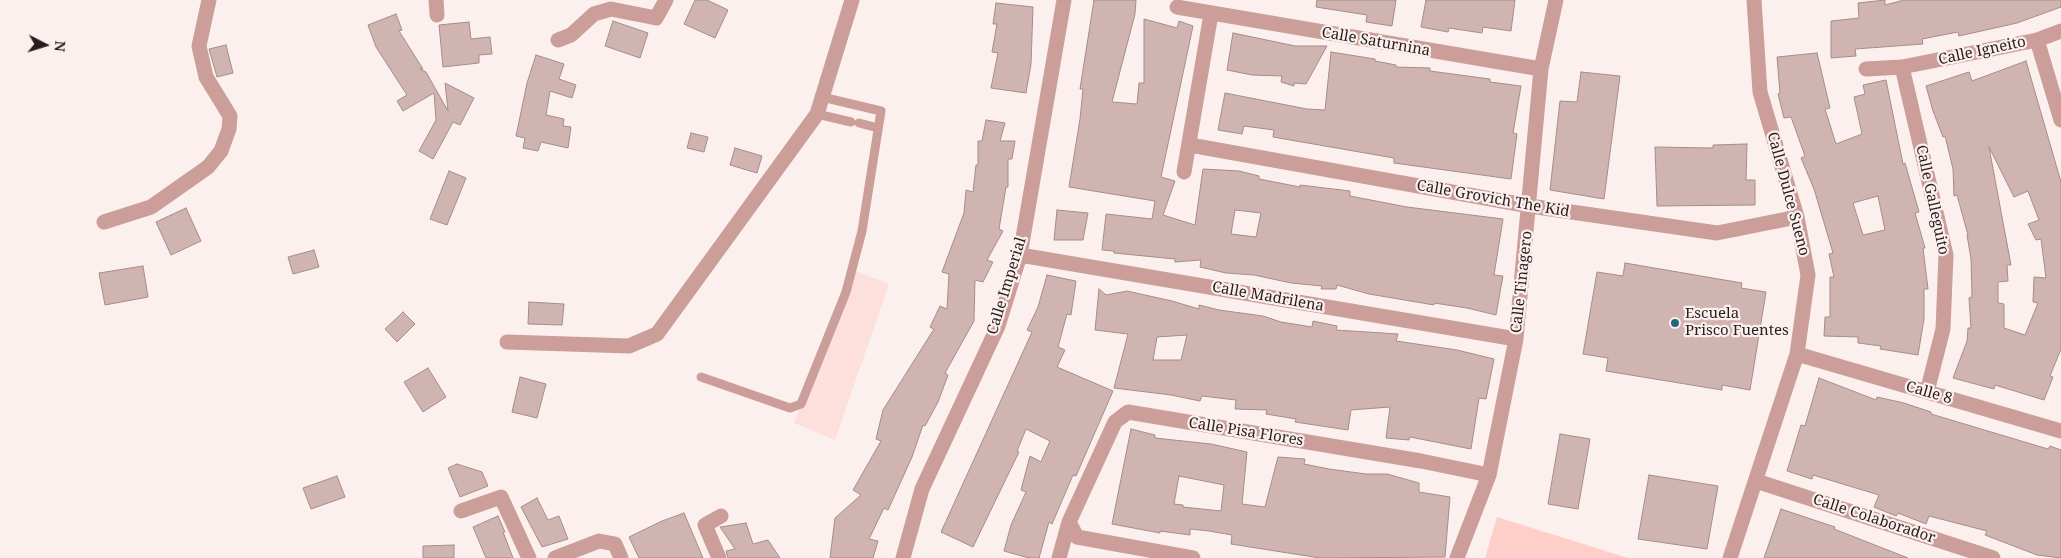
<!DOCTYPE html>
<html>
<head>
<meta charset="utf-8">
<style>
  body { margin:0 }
  #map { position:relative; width:2061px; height:558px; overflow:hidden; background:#fcf0ef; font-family:"Noto Serif",serif }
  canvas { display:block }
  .north { position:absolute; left:20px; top:20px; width:50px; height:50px; -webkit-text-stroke:4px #fcf0ef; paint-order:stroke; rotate:95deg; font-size:14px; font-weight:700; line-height:20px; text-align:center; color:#271d1c }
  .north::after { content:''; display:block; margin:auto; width:18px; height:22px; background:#271d1c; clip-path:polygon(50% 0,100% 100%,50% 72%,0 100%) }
</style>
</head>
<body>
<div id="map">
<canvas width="2061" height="558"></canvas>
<div class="north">N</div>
</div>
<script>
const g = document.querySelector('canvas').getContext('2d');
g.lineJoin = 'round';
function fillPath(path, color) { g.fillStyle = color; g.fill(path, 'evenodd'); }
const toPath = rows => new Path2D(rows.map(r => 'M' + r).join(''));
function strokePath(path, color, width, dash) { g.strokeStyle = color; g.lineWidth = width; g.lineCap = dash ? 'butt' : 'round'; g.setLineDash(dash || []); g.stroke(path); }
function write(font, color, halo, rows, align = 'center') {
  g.font = font + ' "Noto Serif",serif'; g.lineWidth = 4.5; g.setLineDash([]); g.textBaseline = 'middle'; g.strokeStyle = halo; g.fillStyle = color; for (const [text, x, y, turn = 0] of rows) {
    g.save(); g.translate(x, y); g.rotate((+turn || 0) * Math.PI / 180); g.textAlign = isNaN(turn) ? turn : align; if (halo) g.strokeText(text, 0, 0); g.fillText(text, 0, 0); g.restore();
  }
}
const built = toPath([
  [851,269,889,284,835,440,794,423]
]);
const green = toPath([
  [1497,517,1628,558,1485,558]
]);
const building = toPath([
  [695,0,707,0,728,10,715,38,684,24,695,0],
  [1094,0,1136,0,1135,14,1112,102,1137,104,1139,83,1144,83,1144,19,1177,28,1179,21,1193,26,1161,177,1175,181,1163,215,1195,225,1203,169,1239,171,1259,176,1259,179,1300,187,1300,185,1350,191,1350,196,1407,207,1503,219,1494,275,1503,276,1496,315,1467,308,1434,303,1434,305,1369,294,1337,285,1336,289,1321,289,1322,286,1291,283,1254,275,1226,273,1200,267,1201,260,1175,262,1175,259,1114,253,1114,251,1102,250,1106,214,1152,219,1155,201,1069,187,1080,119,1083,89,1080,89,1094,0],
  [1235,210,1261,213,1256,237,1231,234,1235,210],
  [1317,0,1396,0,1392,26,1366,22,1367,15,1316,7,1317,0],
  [1426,0,1515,0,1511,31,1483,27,1482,33,1449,28,1448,32,1421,27,1426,0],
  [1885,0,1885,5,1904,0,2061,0,2061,7,2017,23,1959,36,1958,32,1922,39,1923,44,1855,49,1856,56,1831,58,1831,21,1859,18,1858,3,1885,0],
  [996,3,1033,7,1031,64,1026,93,991,88,998,53,992,52,997,24,993,24,996,3],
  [396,14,402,30,399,31,423,69,420,69,426,72,448,111,445,83,474,98,460,125,453,122,433,159,419,151,436,120,434,93,403,111,397,101,407,95,376,47,368,25,396,14],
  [613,21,648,33,640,58,605,46,613,21],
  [469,22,471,39,490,37,492,54,479,55,479,63,443,67,439,25,469,22],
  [1233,33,1295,46,1327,46,1306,84,1294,83,1294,86,1281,82,1282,76,1252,75,1227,70,1233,33],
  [226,45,233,73,217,77,209,49,226,45],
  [1331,52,1375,59,1375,61,1396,65,1396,67,1430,68,1430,71,1490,79,1490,82,1521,86,1513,133,1517,134,1511,179,1394,163,1394,158,1273,137,1274,130,1244,126,1242,134,1218,130,1225,93,1307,109,1325,110,1331,52],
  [1817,53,1830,108,1825,109,1836,144,1862,134,1854,97,1865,94,1863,85,1886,80,1903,164,1905,163,1919,212,1915,213,1925,248,1923,248,1928,289,1924,289,1924,319,1918,355,1880,349,1881,346,1858,343,1858,337,1824,336,1825,317,1830,317,1830,277,1834,277,1829,254,1833,253,1814,189,1801,158,1805,156,1791,117,1784,118,1778,94,1780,93,1777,57,1817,53],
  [1878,196,1885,230,1863,235,1853,203,1878,196],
  [536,55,564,64,559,79,576,85,572,98,550,91,546,115,564,119,563,126,571,127,568,148,541,142,538,151,523,148,525,138,516,136,527,83,536,55],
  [2026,61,2061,182,2061,349,2050,376,2053,377,2044,400,1995,385,1994,389,1953,378,1967,341,1968,328,1971,328,1969,298,1972,297,1971,259,1967,235,1968,235,1957,195,1954,196,1953,169,1945,136,1943,137,1933,111,1926,86,1969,72,1972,81,2026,61],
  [1989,147,2014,197,2028,191,2039,220,2028,224,2036,240,2041,239,2046,278,2034,277,2033,302,2038,303,2025,335,2004,328,2004,304,1998,303,1998,282,2008,281,2007,265,2011,265,1989,147],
  [1581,72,1620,76,1604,199,1550,190,1560,101,1577,102,1581,72],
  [986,120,1005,123,1000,141,1015,141,1012,159,1008,159,1008,187,1006,187,999,229,1003,231,987,260,993,262,983,282,975,280,974,321,945,373,948,375,938,402,925,426,923,425,912,457,888,510,884,508,869,539,878,541,873,558,830,558,835,518,861,495,853,490,881,441,876,439,883,410,934,329,930,327,940,306,947,309,949,274,942,272,964,213,966,190,973,192,976,165,978,165,978,141,982,141,986,120],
  [691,133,708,137,704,152,687,148,691,133],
  [1747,144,1746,180,1755,180,1755,205,1657,206,1655,147,1713,148,1713,145,1747,144],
  [735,148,762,156,757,173,730,165,735,148],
  [449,171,466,178,447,225,430,219,449,171],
  [186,208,201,241,171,255,156,222,186,208],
  [1057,210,1088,213,1083,240,1054,240,1057,210],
  [314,250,319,267,293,274,288,257,314,250],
  [1625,263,1742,283,1741,288,1766,292,1750,390,1722,385,1722,390,1606,371,1608,358,1583,354,1597,272,1623,276,1625,263],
  [143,266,148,297,105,305,99,273,143,266],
  [1047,275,1076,281,1071,315,1067,314,1058,347,1065,350,1057,367,1113,391,1076,476,1073,475,1052,524,1049,522,1039,558,1029,558,1004,551,1011,525,1026,492,1021,490,1030,456,1041,462,1050,441,1026,429,1017,451,1019,452,973,547,941,532,1032,332,1027,330,1038,307,1047,275],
  [1099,289,1106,295,1127,291,1172,301,1199,309,1199,305,1219,310,1263,316,1281,322,1312,327,1313,321,1337,326,1336,330,1398,334,1396,341,1457,350,1494,359,1486,399,1479,398,1471,449,1410,437,1409,440,1386,438,1390,407,1351,410,1348,430,1295,422,1296,419,1266,414,1267,410,1235,409,1236,400,1202,396,1200,401,1171,395,1114,388,1128,334,1095,330,1099,289],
  [1187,335,1181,360,1153,360,1157,337,1187,335],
  [529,302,564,304,562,325,528,324,529,302],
  [403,312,415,324,397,342,385,329,403,312],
  [428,368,446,397,423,412,404,382,428,368],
  [520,377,546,384,537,418,512,412,520,377],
  [1819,378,1876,400,1877,397,1904,403,1931,412,1931,414,2048,449,2050,446,2061,450,2061,558,2037,555,1985,535,1987,531,1929,516,1926,524,1898,513,1896,516,1874,507,1879,495,1813,475,1812,479,1787,471,1801,425,1805,426,1819,378],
  [1131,429,1155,435,1155,438,1211,444,1247,452,1242,504,1265,507,1278,457,1305,459,1304,464,1329,469,1366,474,1387,474,1419,483,1419,492,1450,497,1445,557,1320,558,1231,544,1232,535,1209,531,1190,529,1190,535,1160,531,1160,533,1112,524,1131,429],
  [1179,476,1224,485,1221,511,1183,507,1183,505,1174,504,1179,476],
  [1560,434,1590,439,1578,509,1548,504,1560,434],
  [457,464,482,472,488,486,460,497,448,468,457,464],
  [1649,475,1718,486,1707,549,1638,539,1649,475],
  [337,476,345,497,311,509,303,488,337,476],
  [537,498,548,520,559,516,568,539,542,547,521,507,537,498],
  [1781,509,1835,527,1834,529,1908,558,1764,558,1781,509],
  [684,513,703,558,639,558,629,537,662,521,684,513],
  [498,516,505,532,503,532,513,558,486,558,473,527,498,516],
  [746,523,753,544,768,540,780,558,728,558,726,551,735,549,720,527,746,523],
  [454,545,454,558,423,558,423,546,454,545]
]);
const lane = toPath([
  [817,114,851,122],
  [859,123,878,128],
  [701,377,790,408,801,404,846,292,862,231,881,111,822,97]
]);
const street = toPath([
  [436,0,437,15],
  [1177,7,1541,69],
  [558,40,571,35,594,14,611,9,656,18,666,0],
  [2037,40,2061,120],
  [1902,67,1946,255,1943,329,1927,392],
  [1866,69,1902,67,2037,40,2061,31],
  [1190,145,1530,206,1717,233,1797,217],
  [1184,172,1211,14],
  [104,222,151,207,208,167,221,151,229,129,230,116,206,77,199,46,209,0],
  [1020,255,1516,339],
  [507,342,629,346,657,334,817,114,852,0],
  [1797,354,2061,431],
  [1756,481,1993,558],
  [461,511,501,497,529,558],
  [1069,522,1077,537,1193,558],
  [555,558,599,541,615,544,621,558],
  [719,558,705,525,721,516],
  [903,558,922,489,998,326,1020,255,1064,0],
  [1059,558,1069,522,1115,422,1128,412,1421,461,1489,475],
  [1457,558,1489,475,1516,339,1541,69,1556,0],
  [1730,558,1797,354,1808,275,1797,217,1760,92,1754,0]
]);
const markers = [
  [1675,323,5,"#236678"]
];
const streetNames = [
  ["Calle Saturnina",1376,42,10],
  ["Calle Igneito",1982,51,-12],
  ["Calle Dulce Sueno",1788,194,75],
  ["Calle Grovich The Kid",1493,199,10],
  ["Calle Galleguito",1932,200,78],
  ["Calle Tinagero",1522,282,-84],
  ["Calle Imperial",1007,286,-73],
  ["Calle Madrilena",1268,297,10],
  ["Calle 8",1929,393,16],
  ["Calle Pisa Flores",1246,432,9],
  ["Calle Colaborador",1874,519,18]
];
const poiNames = [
  ["Escuela",1685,314],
  ["Prisco Fuentes",1685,331]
];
fillPath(built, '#fddfdb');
fillPath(green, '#fecfc9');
fillPath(building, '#d0b4b1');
strokePath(building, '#a68c89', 1);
strokePath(lane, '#cc9e99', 9);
strokePath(street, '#cc9e99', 15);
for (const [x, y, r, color] of markers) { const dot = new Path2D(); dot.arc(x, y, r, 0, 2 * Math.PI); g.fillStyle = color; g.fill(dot); strokePath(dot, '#fcf0ef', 2); }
write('15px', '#271d1c', '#fcf0ef', streetNames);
write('15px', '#271d1c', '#fcf0ef', poiNames, 'left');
</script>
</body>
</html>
